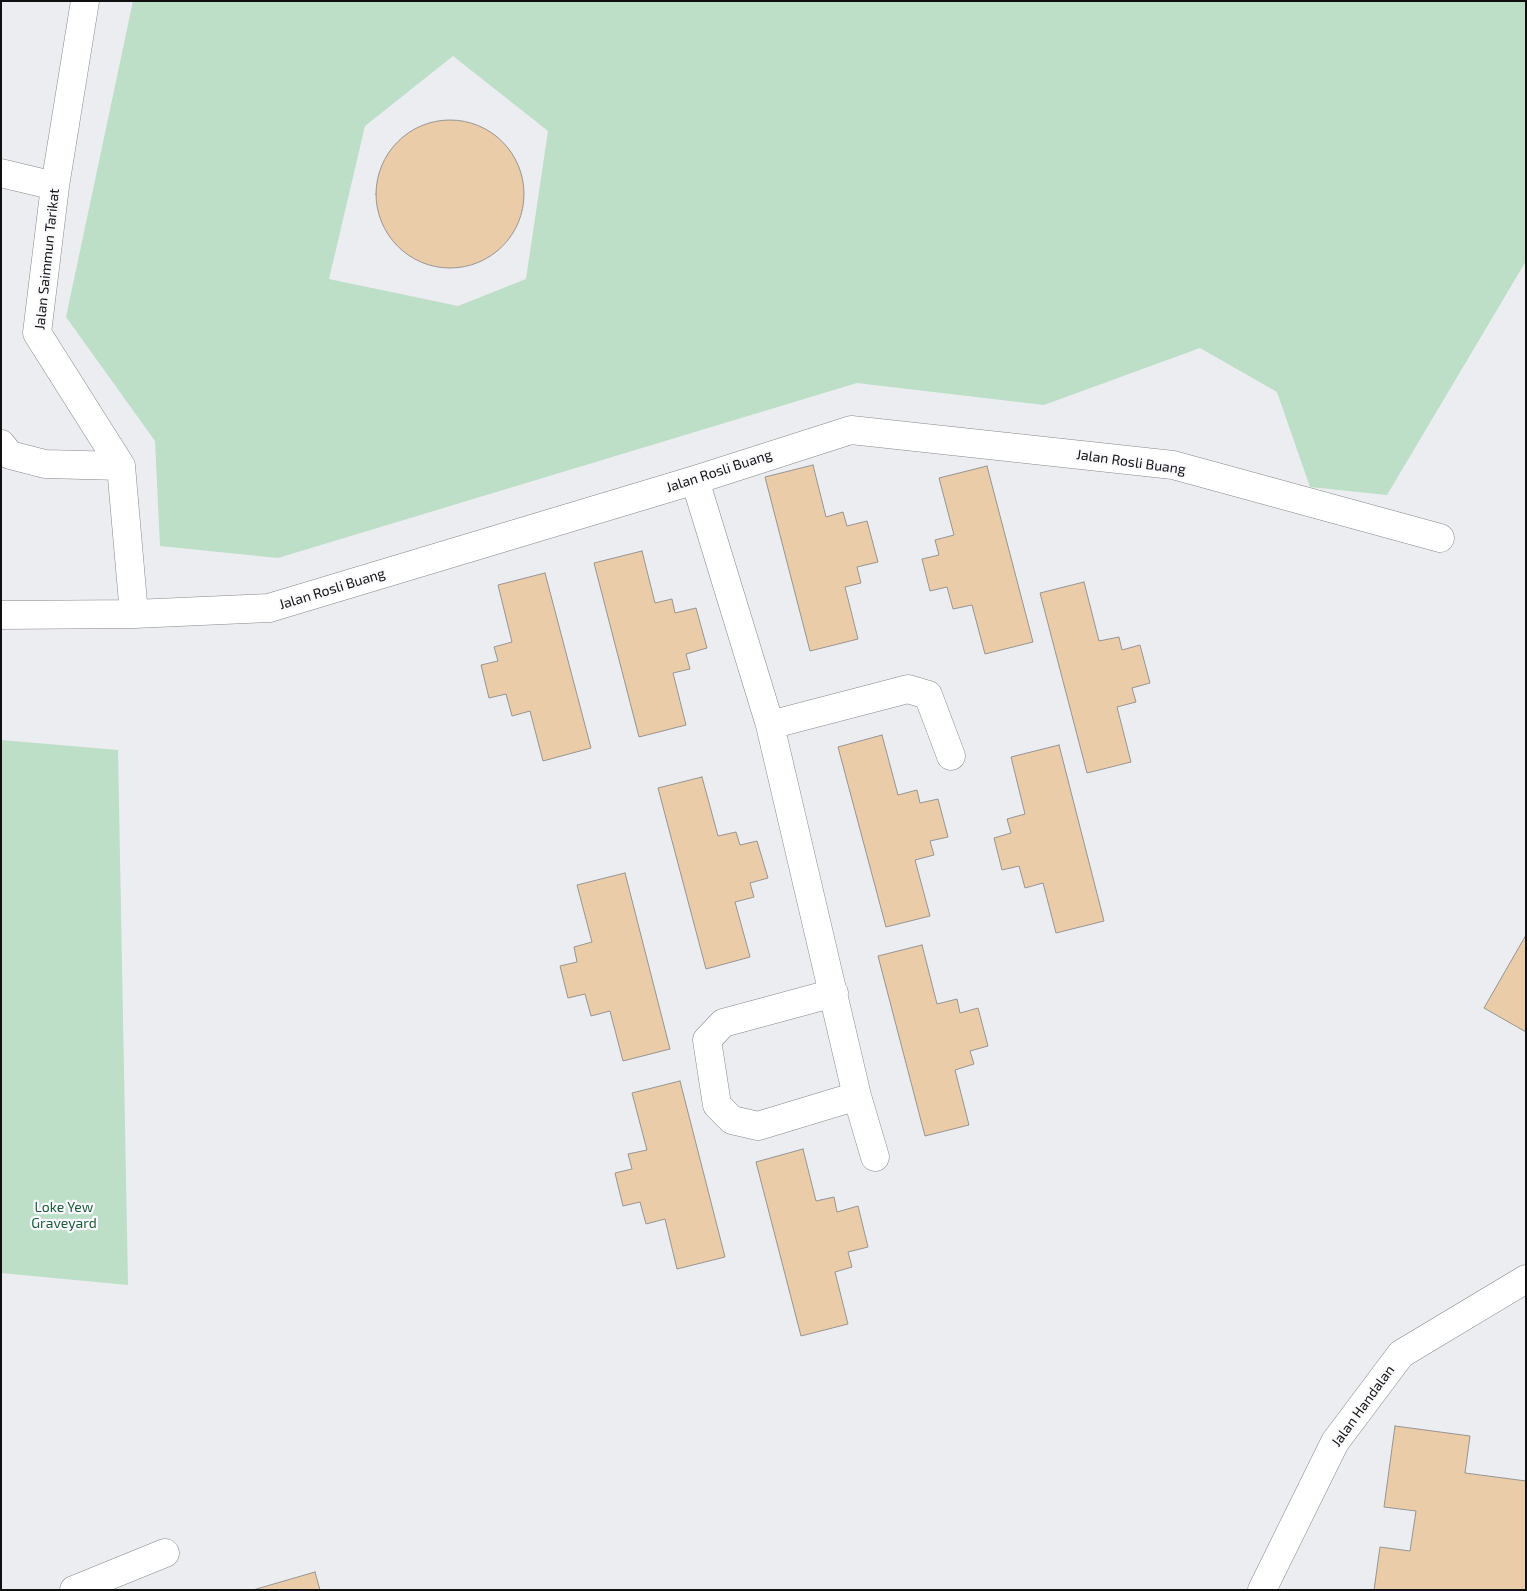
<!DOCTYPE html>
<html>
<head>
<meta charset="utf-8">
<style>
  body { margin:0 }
  #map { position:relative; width:1527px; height:1591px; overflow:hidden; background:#ecedf1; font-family:"Exo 2",sans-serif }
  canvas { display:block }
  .frame { position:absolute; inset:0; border:2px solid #101011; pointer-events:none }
</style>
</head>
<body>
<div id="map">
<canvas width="1527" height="1591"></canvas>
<div class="frame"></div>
</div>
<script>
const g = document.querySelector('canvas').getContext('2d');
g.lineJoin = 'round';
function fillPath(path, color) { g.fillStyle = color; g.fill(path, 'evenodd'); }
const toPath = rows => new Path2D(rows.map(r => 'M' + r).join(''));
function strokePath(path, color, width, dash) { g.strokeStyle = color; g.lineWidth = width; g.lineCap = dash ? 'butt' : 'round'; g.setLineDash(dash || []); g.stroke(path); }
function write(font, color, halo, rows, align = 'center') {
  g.font = font + ' "Exo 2",sans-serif'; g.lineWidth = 4.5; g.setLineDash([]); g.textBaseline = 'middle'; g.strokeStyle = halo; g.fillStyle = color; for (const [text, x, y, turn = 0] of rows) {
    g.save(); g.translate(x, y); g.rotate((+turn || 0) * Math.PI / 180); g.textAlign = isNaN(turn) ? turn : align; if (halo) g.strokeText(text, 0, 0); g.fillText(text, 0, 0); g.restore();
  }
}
const green = toPath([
  [133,1,1526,1,1526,261,1387,495,1310,487,1277,392,1200,348,1044,405,857,383,278,558,160,546,155,441,66,317],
  [453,56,548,131,526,279,458,306,329,279,365,126],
  [1,740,118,750,128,1285,1,1273]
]);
const building = toPath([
  '376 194a74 74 0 1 1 148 0a74 74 0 1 1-148 0Z',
  [813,465,826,517,843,512,847,526,867,521,878,562,857,567,861,583,845,587,858,639,810,651,765,477,813,465],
  [987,466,1033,642,985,654,972,605,953,609,947,587,930,591,922,559,939,555,935,540,954,535,939,478,987,466],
  [642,551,655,603,672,599,675,613,696,608,707,648,686,654,690,669,673,673,686,725,639,737,594,563,642,551],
  [545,573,591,748,543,761,530,711,512,716,506,694,489,698,481,665,498,661,494,647,512,642,498,585,545,573],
  [1084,582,1099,641,1119,637,1122,650,1140,645,1150,683,1132,688,1136,702,1117,707,1131,762,1087,773,1040,593,1084,582],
  [882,735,898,795,917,790,920,803,938,799,948,837,930,841,934,855,915,860,930,916,886,927,838,747,882,735],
  [1059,745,1104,921,1056,933,1043,883,1025,888,1019,866,1002,870,994,838,1011,833,1007,819,1025,814,1011,757,1059,745],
  [702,777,718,836,736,832,740,845,757,841,768,878,750,883,754,897,735,902,750,957,706,969,658,788,702,777],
  [625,873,670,1049,623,1061,610,1011,591,1016,585,994,568,998,560,966,577,962,574,947,592,942,577,885,625,873],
  [1526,935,1526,1032,1484,1008,1526,935],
  [922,945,937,1004,957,999,960,1013,978,1008,988,1046,970,1051,974,1064,955,1070,969,1125,925,1136,878,956,922,945],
  [680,1081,725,1257,677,1269,665,1219,646,1224,640,1202,623,1206,615,1173,632,1169,628,1154,647,1150,632,1093,680,1081],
  [803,1149,816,1201,834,1197,837,1212,858,1206,868,1247,848,1252,852,1267,835,1272,848,1324,801,1336,756,1162,803,1149],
  [1395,1426,1470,1436,1465,1473,1526,1481,1526,1590,1374,1590,1380,1547,1410,1551,1416,1511,1384,1507,1395,1426],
  [315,1572,320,1590,253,1590,315,1572]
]);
const minor = toPath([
  [85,1,55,186,37,333,121,466,134,614],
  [1,173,55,186],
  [1,444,10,455,45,464,121,466],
  [695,480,770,725,857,1096,875,1157],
  [1,615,134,614,269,608,695,480,851,430,1173,465,1440,538],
  [770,725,908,689,928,695,951,756],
  [834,993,723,1023,707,1040,717,1105,732,1120,758,1126,857,1096],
  [74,1590,165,1553],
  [1262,1590,1335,1442,1401,1354,1526,1279]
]);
const streetNames = [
  ["Jalan Saimmun Tarikat",47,259,-84],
  ["Jalan Rosli Buang",1131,462,8],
  ["Jalan Rosli Buang",719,471,-18],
  ["Jalan Rosli Buang",332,589,-17],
  ["Jalan Handalan",1363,1406,-54]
];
const parkNames = [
  ["Loke Yew",64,1207],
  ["Graveyard",64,1223]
];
fillPath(green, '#bddec7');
fillPath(building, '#ebcca9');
strokePath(building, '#969491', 1);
strokePath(minor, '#87888b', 29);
strokePath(minor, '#fff', 28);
write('14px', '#101011', '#fafafe', streetNames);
write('14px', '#1b5b37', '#fafafe', parkNames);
</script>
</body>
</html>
